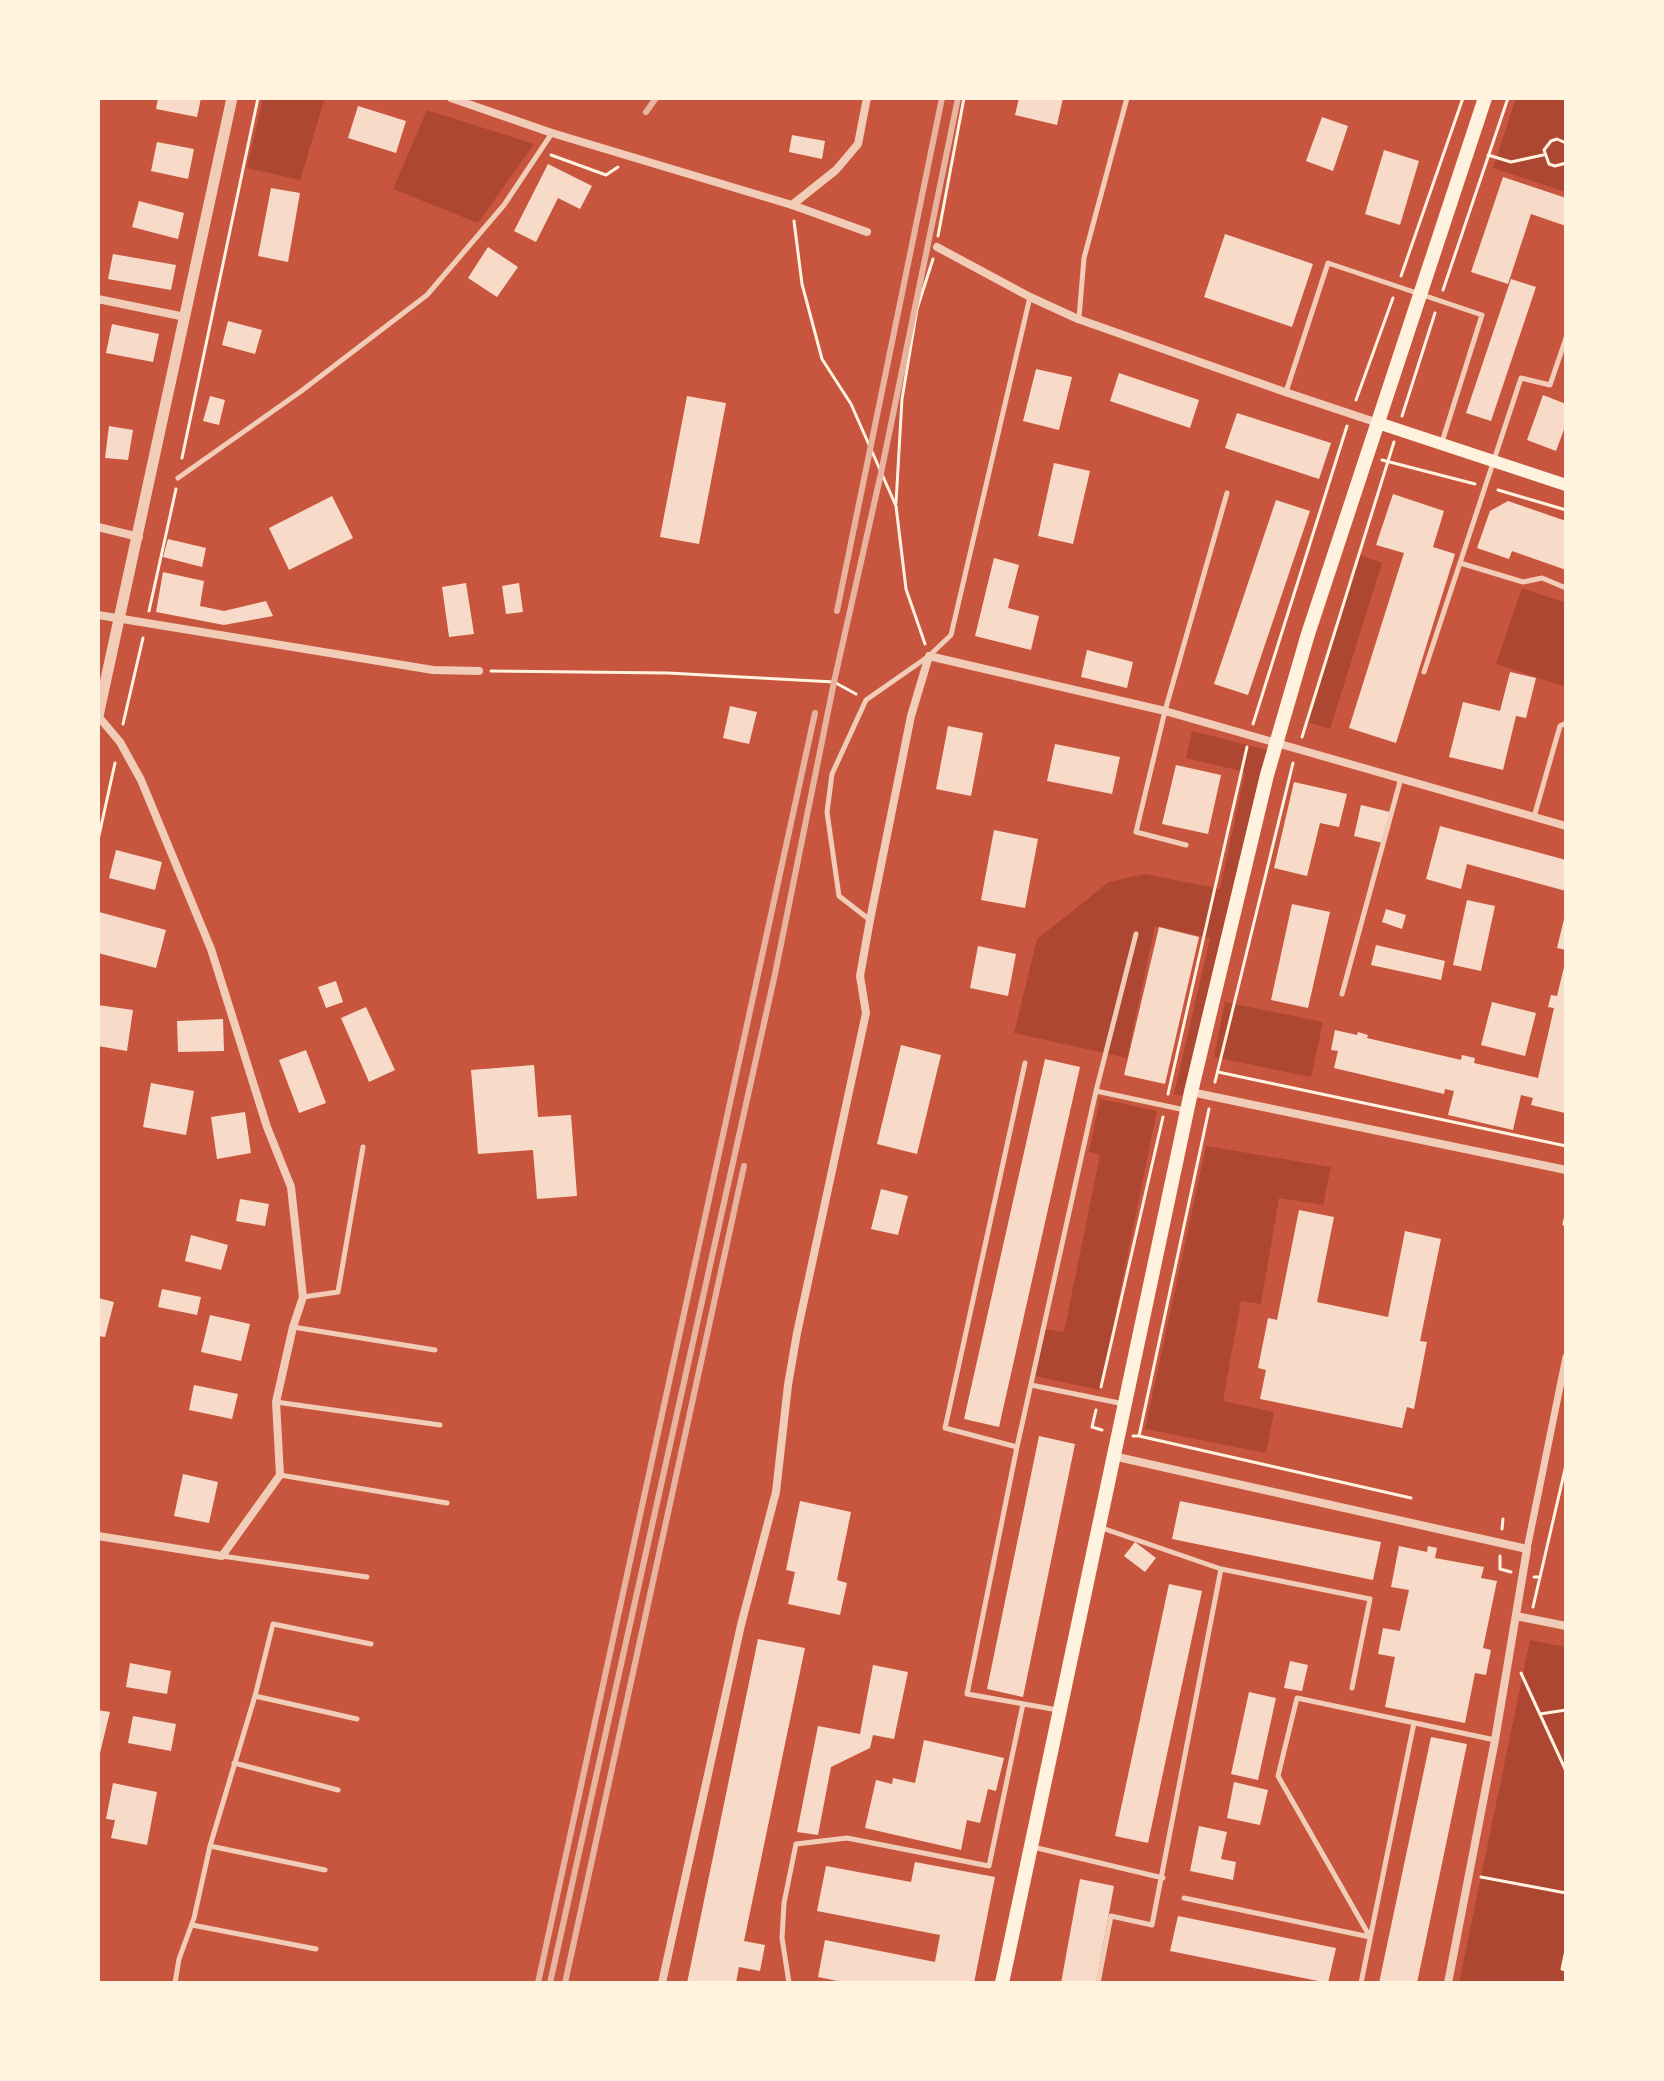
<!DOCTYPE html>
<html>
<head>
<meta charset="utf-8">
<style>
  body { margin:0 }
  #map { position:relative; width:1664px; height:2081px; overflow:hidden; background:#c8553d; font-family:"PT Sans Narrow",sans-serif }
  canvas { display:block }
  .frame { position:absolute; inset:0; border:100px solid #fff3e0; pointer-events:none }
</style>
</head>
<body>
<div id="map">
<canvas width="1664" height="2081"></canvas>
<div class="frame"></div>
</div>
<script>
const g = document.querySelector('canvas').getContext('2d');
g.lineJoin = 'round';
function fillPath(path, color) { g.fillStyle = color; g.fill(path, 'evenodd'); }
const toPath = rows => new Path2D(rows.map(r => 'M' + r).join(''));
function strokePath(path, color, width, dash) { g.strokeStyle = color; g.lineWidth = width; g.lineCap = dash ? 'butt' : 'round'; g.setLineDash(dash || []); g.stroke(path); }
const green = toPath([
  [263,98,325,98,300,180,247,168],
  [1516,98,1566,98,1566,192,1493,168],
  [427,110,534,144,478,223,393,189],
  [1360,555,1382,563,1330,729,1307,722],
  [1522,588,1566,603,1566,687,1496,664],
  [1192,731,1271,751,1192,1099,1174,1094,1210,938,1155,926,1127,1058,1014,1033,1037,939,1109,882,1145,874,1220,889,1245,772,1186,758],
  [1225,1002,1323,1022,1311,1077,1214,1057],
  [1100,1099,1157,1111,1100,1390,1035,1376,1045,1329,1064,1332,1100,1155,1089,1152],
  [1206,1146,1331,1167,1323,1205,1279,1198,1261,1304,1241,1301,1223,1401,1274,1412,1266,1453,1145,1429],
  [1530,1640,1566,1647,1566,1983,1459,1983]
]);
const building = toPath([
  [158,98,201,98,197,117,156,109],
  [1019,98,1063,98,1057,125,1015,115],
  [358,106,406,121,396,153,348,138],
  [1322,117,1348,126,1333,171,1306,161],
  [792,135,825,141,822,159,789,152],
  [157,142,194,149,188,179,151,171],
  [1384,150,1419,161,1400,225,1365,214],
  [548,164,592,186,580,209,558,198,536,242,514,231],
  [1503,177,1566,198,1566,226,1531,214,1508,284,1471,272],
  [271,188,300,193,288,262,258,256],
  [139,201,184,213,178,239,132,227],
  [1225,234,1313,264,1292,327,1204,297],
  [488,247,518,267,497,297,468,278],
  [113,254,176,265,171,290,108,279],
  [1511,279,1536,287,1491,421,1466,413],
  [228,321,262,330,255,354,222,345],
  [112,324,159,334,153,362,106,353],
  [1036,369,1072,377,1059,430,1023,421],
  [1119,373,1199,400,1190,428,1110,401],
  [1543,395,1566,404,1566,424,1556,451,1527,440],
  [210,396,225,400,219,425,203,421],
  [687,396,726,403,699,544,660,537],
  [1237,413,1331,443,1319,479,1225,448],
  [109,426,133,430,128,460,105,458],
  [1054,463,1090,471,1073,544,1038,536],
  [1393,494,1444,511,1433,547,1455,554,1396,743,1349,728,1404,553,1376,545],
  [332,496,353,538,289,570,269,528],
  [1276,500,1310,511,1248,695,1214,684],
  [1508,501,1566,521,1566,570,1512,551,1509,559,1477,548,1490,511],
  [168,539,206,548,202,567,163,557],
  [994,558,1019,565,1008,608,1039,616,1031,650,975,636],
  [163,572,204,581,200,606,224,611,266,601,273,616,224,625,156,612],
  [466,583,474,634,449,637,442,587],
  [519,583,523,612,506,614,502,586],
  [1087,650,1133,662,1127,688,1081,677],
  [1510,672,1536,678,1526,718,1516,716,1503,770,1449,757,1463,702,1500,711],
  [730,706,757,712,749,744,723,738],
  [948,726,983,733,971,796,936,789],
  [1055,744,1120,757,1112,794,1047,781],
  [1176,765,1221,775,1208,834,1162,824],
  [1294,782,1347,794,1339,827,1320,823,1307,876,1274,868],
  [1361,805,1390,812,1383,843,1354,836],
  [1440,826,1566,860,1566,891,1467,864,1461,889,1426,879],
  [994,830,1038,839,1025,908,981,900],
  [116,850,162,862,155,890,109,878],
  [1467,900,1495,906,1481,971,1453,965],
  [1292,904,1330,912,1308,1008,1271,1000],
  [1386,909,1406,915,1402,929,1382,922],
  [99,912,166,930,156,968,98,953],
  [1565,915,1566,915,1566,950,1557,948],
  [1159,927,1199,937,1165,1084,1124,1075],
  [1376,945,1445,961,1441,980,1371,965],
  [978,946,1016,954,1008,996,970,988],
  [1565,963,1565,1113,1531,1105,1533,1098,1521,1095,1513,1130,1448,1115,1454,1091,1445,1089,1444,1094,1334,1068,1338,1051,1331,1050,1335,1030,1357,1035,1358,1032,1368,1035,1367,1038,1461,1060,1462,1055,1475,1058,1474,1063,1538,1078,1554,1008,1548,1007,1551,995,1557,996],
  [336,981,343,1002,326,1008,318,987],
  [1492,1002,1536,1013,1525,1056,1481,1045],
  [98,1005,133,1010,127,1051,98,1046],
  [366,1007,395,1070,369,1082,341,1018],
  [223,1019,224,1051,178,1052,177,1021],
  [901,1045,941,1055,917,1154,877,1144],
  [306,1050,326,1103,299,1113,279,1060],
  [1045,1059,1080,1067,999,1427,964,1419],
  [534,1065,538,1117,571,1115,577,1196,537,1199,533,1150,478,1154,471,1070],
  [151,1083,194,1091,186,1135,143,1127],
  [245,1112,251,1153,217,1159,211,1117],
  [881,1189,908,1196,898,1235,871,1229],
  [240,1199,269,1204,265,1226,236,1221],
  [1299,1210,1334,1217,1317,1302,1388,1317,1405,1231,1441,1239,1420,1341,1427,1342,1414,1409,1407,1407,1402,1428,1260,1399,1266,1370,1258,1368,1268,1318,1277,1320],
  [191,1235,228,1245,221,1270,185,1261],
  [162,1289,201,1297,197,1315,158,1307],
  [98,1298,114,1302,105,1337,98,1336],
  [210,1315,250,1324,241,1361,201,1352],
  [194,1385,238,1394,232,1419,189,1410],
  [1039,1436,1075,1444,1023,1697,987,1689],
  [183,1474,218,1482,209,1523,174,1516],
  [800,1501,851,1512,837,1580,847,1583,840,1615,788,1604,795,1572,786,1570],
  [1180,1501,1381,1542,1373,1580,1172,1539],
  [1135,1542,1156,1558,1145,1572,1124,1556],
  [1399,1546,1427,1552,1428,1546,1437,1548,1435,1558,1484,1567,1481,1578,1497,1581,1483,1648,1491,1650,1486,1675,1475,1673,1465,1723,1385,1707,1395,1657,1378,1654,1383,1628,1400,1631,1409,1590,1391,1587],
  [1169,1584,1202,1591,1148,1843,1115,1836],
  [758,1639,805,1648,744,1941,765,1945,760,1971,739,1967,736,1983,687,1983],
  [1290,1661,1308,1665,1302,1691,1284,1688],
  [130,1663,171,1671,167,1694,126,1687],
  [873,1665,908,1672,894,1739,873,1735,870,1748,831,1767,818,1835,797,1832,818,1726,860,1734],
  [1249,1692,1276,1698,1258,1780,1231,1774],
  [98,1710,110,1712,99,1757,98,1757],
  [133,1716,176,1724,171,1751,128,1743],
  [1431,1737,1467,1744,1417,1983,1379,1983],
  [924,1740,1004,1758,996,1791,988,1789,980,1823,967,1820,961,1850,865,1828,876,1780,892,1784,893,1778,915,1783],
  [1234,1782,1268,1790,1260,1825,1227,1818],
  [113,1783,157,1792,147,1845,111,1838,115,1820,106,1819],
  [1199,1826,1227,1832,1221,1859,1236,1862,1233,1880,1190,1871],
  [915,1862,995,1877,974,1983,847,1983,818,1977,825,1940,935,1962,940,1935,817,1911,826,1866,911,1882],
  [1080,1879,1114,1886,1096,1983,1061,1983],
  [1178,1916,1336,1948,1328,1983,1170,1951]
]);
const path = toPath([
  [1566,143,1557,139,1551,141,1544,150,1549,164,1555,166,1566,163],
  [551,155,606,175,618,167],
  [1488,155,1511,162,1543,155],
  [794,221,802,284,822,359,851,404,896,506,906,589,925,644],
  [938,236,964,98],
  [1401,276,1463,98],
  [1443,290,1508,98],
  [1356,400,1393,298],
  [1402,416,1435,313],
  [182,458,258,98],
  [1382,460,1475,484],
  [1498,490,1566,510],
  [896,503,902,399,917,309,933,259],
  [149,611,176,489],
  [491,671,668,673,834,682,856,694],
  [123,724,143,638],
  [1253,724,1347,426],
  [1302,737,1394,442],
  [98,840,115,763],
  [1218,1072,1566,1146],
  [1215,1082,1293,763],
  [1168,1094,1247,747],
  [1564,1224,1566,1215],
  [1101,1387,1163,1117],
  [1096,1410,1092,1427,1102,1430],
  [1133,1436,1139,1436,1209,1109],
  [1139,1436,1411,1498],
  [1502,1529,1503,1519],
  [1500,1556,1500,1569,1511,1572],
  [1540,1577,1566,1465],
  [1533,1607,1540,1577,1534,1577],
  [1521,1673,1566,1771],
  [1540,1714,1566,1710],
  [1481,1877,1566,1893],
  [1566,1950,1562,1969,1566,1970]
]);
const service = toPath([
  [1079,318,1084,258,1127,98],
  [1286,392,1328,263,1482,315,1442,442],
  [178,478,300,392,427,295,504,205,552,133],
  [1460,563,1523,582,1542,578,1566,588],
  [1424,672,1521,378,1550,385,1566,338],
  [1534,817,1560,726,1566,723],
  [1186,845,1136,832,1165,711,1227,493],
  [870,920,839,896,827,812,832,774,866,700,929,656,951,635,1030,297],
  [1342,994,1401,778],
  [1096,1091,1185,1110],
  [303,1297,338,1292,363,1147],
  [293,1327,435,1350],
  [1031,1385,1124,1404],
  [276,1402,440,1425],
  [1017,1447,945,1428,1025,1063],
  [280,1475,447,1503],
  [1099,1527,1221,1569,1370,1599,1352,1688],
  [222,1556,367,1577],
  [255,1696,357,1719],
  [1058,1710,967,1694,1017,1447,1096,1091,1136,934],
  [234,1763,338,1790],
  [210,1846,325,1870],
  [1033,1847,1163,1878],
  [1184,1898,1370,1937,1278,1776,1297,1698,1495,1740],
  [192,1925,316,1949],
  [175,1983,179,1959,194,1918,210,1846,255,1696,273,1624,371,1644],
  [789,1983,782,1938,784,1903,796,1844,847,1838,989,1866,1023,1704],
  [1098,1983,1111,1916,1152,1925,1221,1569],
  [1361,1983,1414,1723]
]);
const pedestrian = toPath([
  [1527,1549,1566,1357]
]);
const minor = toPath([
  [451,98,552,133,792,205,867,232],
  [792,205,836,170,858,144,867,98],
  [937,247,1030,297,1078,319,1285,392,1378,423],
  [98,299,185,317],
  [98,527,139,537],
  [98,615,433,670,479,671],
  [98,716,120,742,141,780,211,949,267,1127,291,1187,303,1297,293,1327,276,1402,280,1475,222,1556,98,1536],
  [1191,1092,1566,1170],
  [1113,1456,1527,1549,1495,1740,1448,1983],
  [1516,1616,1566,1626],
  [662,1983,741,1625,776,1492,788,1385,797,1333,866,1013,860,976,870,920,911,716,929,656,1165,711,1566,826]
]);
const tertiary = toPath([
  [98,716,232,98]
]);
const secondary = toPath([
  [1378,423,1566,485]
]);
const primary = toPath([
  [1002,1983,1191,1092,1267,775,1308,634,1485,98]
]);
const rail = toPath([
  [646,112,656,98],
  [837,611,942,98],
  [538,1983,815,713],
  [550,1983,775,974,834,682,881,473,958,98],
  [565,1983,744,1166]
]);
fillPath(green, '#ae4732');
fillPath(building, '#f7dbc8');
strokePath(path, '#fff3e0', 3);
strokePath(service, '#f1ccb7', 5);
strokePath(pedestrian, '#f1ccb7', 7);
strokePath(minor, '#f1ccb7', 8);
strokePath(tertiary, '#f1ccb7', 11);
strokePath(secondary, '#fff3e0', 12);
strokePath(primary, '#fff3e0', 14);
strokePath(rail, '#e9b49f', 6);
</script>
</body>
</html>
